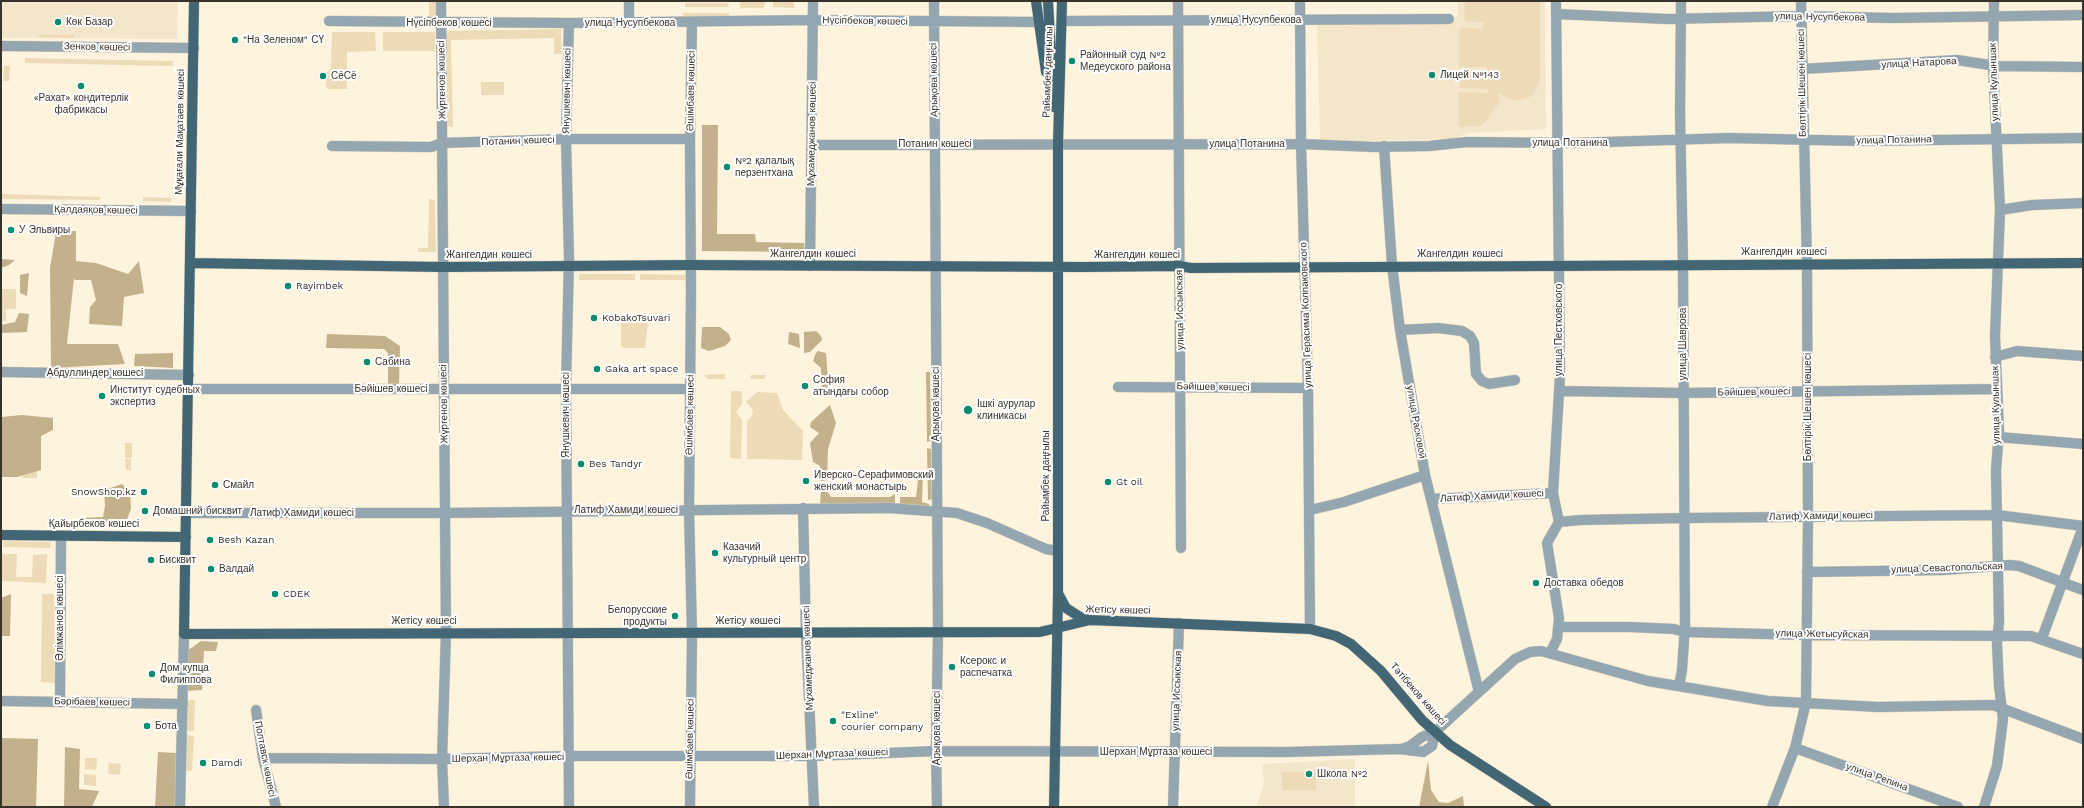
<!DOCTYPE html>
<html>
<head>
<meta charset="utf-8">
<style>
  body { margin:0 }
  #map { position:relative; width:2084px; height:808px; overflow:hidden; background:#fef3dd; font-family:"Work Sans",sans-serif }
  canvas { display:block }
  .frame { position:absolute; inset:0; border:2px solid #37322a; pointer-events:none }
</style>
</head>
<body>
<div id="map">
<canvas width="2084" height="808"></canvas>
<div class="frame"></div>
</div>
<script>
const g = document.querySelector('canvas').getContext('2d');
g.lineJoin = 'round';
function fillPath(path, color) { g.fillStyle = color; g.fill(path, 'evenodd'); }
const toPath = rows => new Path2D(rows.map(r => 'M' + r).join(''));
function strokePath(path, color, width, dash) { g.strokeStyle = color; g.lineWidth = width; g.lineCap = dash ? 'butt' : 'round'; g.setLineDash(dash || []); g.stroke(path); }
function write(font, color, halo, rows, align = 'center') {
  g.font = font + ' "Work Sans",sans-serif'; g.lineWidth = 4; g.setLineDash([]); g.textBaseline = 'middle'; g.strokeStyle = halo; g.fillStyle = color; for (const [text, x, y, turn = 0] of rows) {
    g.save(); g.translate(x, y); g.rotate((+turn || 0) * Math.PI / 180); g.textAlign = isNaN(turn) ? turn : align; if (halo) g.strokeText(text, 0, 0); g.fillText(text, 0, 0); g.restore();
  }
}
const built = toPath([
  [1,1,178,1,177,39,1,38],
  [1458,1,1545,1,1546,129,1469,133,1451,139,1320,142,1317,21,1454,21,1458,13],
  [1355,759,1355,807,1256,807,1264,784,1262,764]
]);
const green = toPath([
  [429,1,438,1,437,17,429,17],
  [794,1,794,8,773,7,773,2],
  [1465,1,1540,1,1540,81,1532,96,1524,99,1513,100,1505,97,1499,92,1499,107,1493,107,1492,114,1481,126,1460,127,1458,123,1459,92,1489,93,1488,89,1460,88,1459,72,1487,72,1486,67,1459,67,1459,29,1463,28,1483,29,1483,22,1466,22,1464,19],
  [740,2,765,2,764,8,740,8],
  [685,3,728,3,729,7,685,7],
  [683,13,729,13,729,19,684,19],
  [561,29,562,54,554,54,554,38,451,40,453,127,446,126,444,31],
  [332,32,375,32,376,51,347,52,347,89,328,89,326,86,327,72,331,68],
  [383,32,435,32,435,51,383,51],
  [38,35,74,35,74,38,38,37],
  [25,58,173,61,173,66,25,63],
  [4,66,10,66,9,81,3,81],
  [481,82,504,82,504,95,481,95],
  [1,194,101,197,99,200,1,199],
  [143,197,171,198,171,202,143,201],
  [429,199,435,200,436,252,418,252,418,248,428,248],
  [579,274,635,274,635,280,579,280],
  [640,274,688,275,689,280,640,280],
  [1,289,16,289,16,309,6,309,6,321,1,321],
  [624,320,646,321,648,323,645,348,623,348,621,345,621,321],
  [725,374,725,379,708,379,705,377,705,375],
  [751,375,766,375,764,379,750,379],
  [731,391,741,391,742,393,742,404,736,412,742,420,741,459,730,458],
  [757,392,777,393,783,410,803,431,802,460,747,459,747,421,752,416,753,410,746,402],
  [125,443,132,443,132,458,125,458],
  [125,459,131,459,131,470,126,470],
  [37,469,37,478,22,478,22,470],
  [3,541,51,542,50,548,3,547],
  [1,554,17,554,16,577,32,577,33,555,47,554,46,583,1,581],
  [42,594,54,594,55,683,41,682],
  [187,700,195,700,194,731,186,731],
  [186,735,194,736,192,770,185,772],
  [85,758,97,758,96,770,85,769],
  [109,763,121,764,120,775,108,774],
  [1282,772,1316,772,1316,790,1282,790],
  [84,774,96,775,96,786,84,785]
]);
const forest = toPath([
  [702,125,718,125,717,234,755,234,756,242,804,243,805,252,702,251],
  [76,231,76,261,96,263,128,274,139,261,144,293,124,297,122,326,89,324,90,307,96,300,91,280,75,280,74,278,67,344,118,344,125,364,51,368,50,268,56,232],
  [1,259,15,260,9,265,1,268],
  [29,273,27,296,20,293,20,275],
  [19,313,29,314,27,332,1,333,1,325,15,322],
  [702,327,720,327,729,334,731,340,725,346,709,351,701,348],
  [816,331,821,336,822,340,810,352,804,353,804,332],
  [789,332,799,334,800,348,788,344],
  [327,334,385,336,400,346,399,384,388,384,388,353,384,349,326,348],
  [818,351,826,353,829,393,822,395,821,368,813,361,816,353],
  [173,353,173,368,134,366,135,354],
  [926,372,930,372,931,441,927,442],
  [830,405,836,423,828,449,827,480,821,481,820,466,813,462,810,443,819,433,810,427,811,422],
  [22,415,53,418,53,430,41,436,41,470,17,477,1,477,1,417],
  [927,448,931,449,932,499,928,500],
  [919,471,923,473,922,502,929,504,929,508,900,506,900,497,916,497],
  [122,484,130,492,131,509,127,519,94,524,79,518,103,517,105,506,104,490],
  [825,488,831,497,890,497,895,494,895,505,820,506,821,489],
  [11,594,10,636,1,636,1,598],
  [201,641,218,642,216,651,204,651,202,690,187,691,189,672,187,651],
  [1,738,38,739,36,807,1,807],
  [65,747,80,749,79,789,99,791,92,807,64,807],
  [158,752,177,753,175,807,155,807],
  [1428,761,1431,790,1439,802,1448,803,1463,796,1464,807,1419,807]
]);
const minor = toPath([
  [441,1,445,513,446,633,442,759,444,807],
  [934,1,938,632,936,751,937,807],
  [1178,1,1181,548],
  [1300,1,1301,144,1308,388,1310,629],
  [1556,14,1667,19,1801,16,1893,18,2083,15],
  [329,21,569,23,813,20,1038,22],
  [1062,21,1449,19],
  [629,22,629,1],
  [1,46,194,48],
  [1802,69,1957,60,1996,66,2083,67],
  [812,145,1301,144,1374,147,1429,146,1467,142,1575,143,1730,138,1859,141,2083,138],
  [332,146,431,147,442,143,566,139,690,139],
  [1384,146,1392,265,1400,330,1425,475,1479,692],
  [1,209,191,211],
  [2000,210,2032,205,2083,203],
  [810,266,813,1],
  [1400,330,1438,328,1462,331,1470,336,1474,343,1476,374,1482,381,1489,384,1515,380],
  [1995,357,2017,351,2083,356],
  [1,372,189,375],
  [1118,387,1308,388],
  [189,389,690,389],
  [1559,391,1683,393,1997,389],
  [1998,437,2083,444],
  [1431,499,1553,493],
  [803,508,806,633,814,807],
  [1310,510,1344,502,1425,475],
  [187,513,445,513,889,508,957,513,987,523,1046,549,1058,551],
  [1559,522,1581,520,1684,518,1997,515,2083,526],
  [1807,572,1943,570,2010,565,2019,566,2083,590],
  [1559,627,1630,627,1674,629,1684,632,1807,635,2031,636,2083,654],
  [2042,638,2083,527],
  [1550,653,1557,639,1559,618,1547,543,1559,522,1553,493,1560,375,1556,1],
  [1679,686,1682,670,1685,626,1683,264,1680,113,1681,1],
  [1,701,183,704],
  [60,701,61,536],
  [256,710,263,758,276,807],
  [1795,748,1958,807],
  [1402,749,1410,746,1422,737,1435,732,1515,659,1530,652,1541,651,1648,681,1768,701,1878,707,1993,705,2083,739],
  [263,758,442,759,568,756,813,756,936,751,1286,752,1400,749,1423,752,1432,746,1435,732],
  [180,807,184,634],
  [569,807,566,387,569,258,566,139,569,23],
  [690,807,692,633,689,510,691,290,690,139,692,22],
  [1173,807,1179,623],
  [1772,807,1795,748,1806,702,1808,516,1807,264,1801,1],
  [1984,807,1997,766,2003,719,1999,686,1997,644,1999,622,1996,470,1999,432,1995,336,2000,210,1993,66,1994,1]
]);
const major = toPath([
  [194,1,184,634,1040,632,1090,620,1310,629,1336,636,1351,644,1381,671,1422,720,1450,745,1546,807],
  [1036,1,1046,72],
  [1048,1,1054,107],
  [190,263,443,267,691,265,1084,267,1179,266,1191,268,2083,263],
  [1,535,186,537],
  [1059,595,1066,608,1080,617,1088,620],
  [1054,807,1058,594,1058,144,1062,1]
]);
const markers = [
  [58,22,4,"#098b70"],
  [235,40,4,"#098b70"],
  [1072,61,4,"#098b70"],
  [1432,75,4,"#098b70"],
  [323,76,4,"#098b70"],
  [81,86,4,"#098b70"],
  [727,167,4,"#098b70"],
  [11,230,4,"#098b70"],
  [288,286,4,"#098b70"],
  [594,318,4,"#098b70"],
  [367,362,4,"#098b70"],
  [597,369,4,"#098b70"],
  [805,386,4,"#098b70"],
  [102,396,4,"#098b70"],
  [968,410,5,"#098b70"],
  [581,464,4,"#098b70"],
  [806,481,4,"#098b70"],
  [1108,482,4,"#098b70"],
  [215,485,4,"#098b70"],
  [144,492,4,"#098b70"],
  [145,511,4,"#098b70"],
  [210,540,4,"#098b70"],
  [715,553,4,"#098b70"],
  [151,560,4,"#098b70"],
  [211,569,4,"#098b70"],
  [1536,583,4,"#098b70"],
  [275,594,4,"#098b70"],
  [675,616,4,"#098b70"],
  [952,667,4,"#098b70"],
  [152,674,4,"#098b70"],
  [833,721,4,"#098b70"],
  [147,726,4,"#098b70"],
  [203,763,4,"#098b70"],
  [1309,774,4,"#098b70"]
];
const streetNames = [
  ["улица Нусупбекова",1820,17,1],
  ["улица Нусупбекова",1256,20],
  ["Нүсіпбеков көшесі",865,21,1],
  ["Нүсіпбеков көшесі",449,23],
  ["улица Нусупбекова",630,23],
  ["Зенков көшесі",97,47,1],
  ["улица Натарова",1919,63,-3],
  ["Райымбек даңғылы",1048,72,-88],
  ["Жүргенов көшесі",442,80,-91],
  ["Арықова көшесі",934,80,-91],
  ["улица Кулыншак",1994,82,-92],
  ["Бөлтірік Шешен көшесі",1802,83,-91],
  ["Янушкевич көшесі",567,91,-89],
  ["Әшімбаев көшесі",691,91,-89],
  ["Мұқағали Мақатаев көшесі",180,132,-89],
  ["Мұхамеджанов көшесі",812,134,-89],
  ["улица Потанина",1894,140,-1],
  ["Потанин көшесі",518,141,-2],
  ["улица Потанина",1570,143],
  ["Потанин көшесі",935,144],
  ["улица Потанина",1247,144],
  ["Қалдаяқов көшесі",96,210,1],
  ["Жангелдин көшесі",1784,252],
  ["Жангелдин көшесі",813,254],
  ["Жангелдин көшесі",1460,254],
  ["Жангелдин көшесі",489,255],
  ["Жангелдин көшесі",1137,255],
  ["улица Иссыкская",1180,310,-91],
  ["улица Герасима Колпаковского",1306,315,-92],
  ["улица Пестковского",1559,330,-90],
  ["улица Шаврова",1683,344,-90],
  ["Абдуллиндер көшесі",95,373],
  ["Бәйішев көшесі",1213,387,1],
  ["Бәйішев көшесі",391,389],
  ["Бәйішев көшесі",1754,392,-1],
  ["Жүргенов көшесі",444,404,-91],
  ["Арықова көшесі",936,404,-90],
  ["улица Кулыншак",1996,405,-91],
  ["Бөлтірік Шешен көшесі",1808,407,-90],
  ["Янушкевич көшесі",566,415,-90],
  ["Әшімбаев көшесі",690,415,-89],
  ["улица Расковой",1416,422,80],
  ["Райымбек даңғылы",1046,476,-90],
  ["Латиф Хамиди көшесі",1492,496,-3],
  ["Латиф Хамиди көшесі",626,510],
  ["Латиф Хамиди көшесі",302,513],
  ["Латиф Хамиди көшесі",1821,516,-1],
  ["Қайырбеков көшесі",94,524],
  ["улица Севастопольская",1947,568,-2],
  ["Жетісу көшесі",1118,610,1],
  ["Әлімжанов көшесі",60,618,-90],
  ["Жетісу көшесі",424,621],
  ["Жетісу көшесі",748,621],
  ["улица Жетысуйская",1822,634,1],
  ["Мұхамеджанов көшесі",808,658,-92],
  ["улица Иссыкская",1177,691,-88],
  ["Тәтібеков көшесі",1418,694,49],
  ["Бәрібаев көшесі",92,702,1],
  ["Арықова көшесі",937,728,-90],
  ["Әшімбаев көшесі",690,739,-89],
  ["Шерхан Мұртаза көшесі",1156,752],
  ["Шерхан Мұртаза көшесі",832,754,-2],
  ["Шерхан Мұртаза көшесі",508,758,-1],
  ["Полтавск көшесі",265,759,79],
  ["улица Репина",1877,777,20]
];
const poiNames = [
  ["Көк Базар",66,22],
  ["\"На Зеленом\" СҮ",243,40],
  ["Районный суд №2",1080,55],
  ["Медеуского района",1080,67],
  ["Лицей №143",1440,75],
  ["СёСё",331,76],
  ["«Рахат» кондитерлік",81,98,"center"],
  ["фабрикасы",81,110,"center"],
  ["№2 қалалық",735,161],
  ["перзентхана",735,173],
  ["У Эльвиры",19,230],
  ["Rayimbek",296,286],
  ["KobakoTsuvari",602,318],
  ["Сабина",375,362],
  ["Gaka art space",605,369],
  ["София",813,380],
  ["атындағы собор",813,392],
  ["Институт судебных",110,390],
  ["экспертиз",110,402],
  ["Ішкі аурулар",977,404],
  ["клиникасы",977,416],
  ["Bes Tandyr",589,464],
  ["Иверско-Серафимовский",814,475],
  ["женский монастырь",814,487],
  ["Gt oil",1116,482],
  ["Смайл",223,485],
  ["SnowShop.kz",136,492,"right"],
  ["Домашний бисквит",153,511],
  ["Besh Kazan",218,540],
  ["Казачий",723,547],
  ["культурный центр",723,559],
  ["Бисквит",159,560],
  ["Валдай",219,569],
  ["Доставка обедов",1544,583],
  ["CDEK",283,594],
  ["Белорусские",667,610,"right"],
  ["продукты",667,622,"right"],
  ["Ксерокс и",960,661],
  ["распечатка",960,673],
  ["Дом купца",160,668],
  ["Филиппова",160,680],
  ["\"Exline\"",841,715],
  ["courier company",841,727],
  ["Бота",155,726],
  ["Damdi",211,763],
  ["Школа №2",1317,774]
];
fillPath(built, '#f4e6ca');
fillPath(green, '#eddbb8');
fillPath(forest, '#c3b18c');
strokePath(minor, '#dad0bd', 11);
strokePath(major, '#dad0bd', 11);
strokePath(minor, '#94a6af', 10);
strokePath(major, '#436675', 10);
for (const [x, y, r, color] of markers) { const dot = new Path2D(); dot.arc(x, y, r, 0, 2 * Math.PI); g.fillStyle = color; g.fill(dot); strokePath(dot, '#fff', 1.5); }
write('10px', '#37322a', '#fff', streetNames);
write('10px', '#37322a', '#fff', poiNames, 'left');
</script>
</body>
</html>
